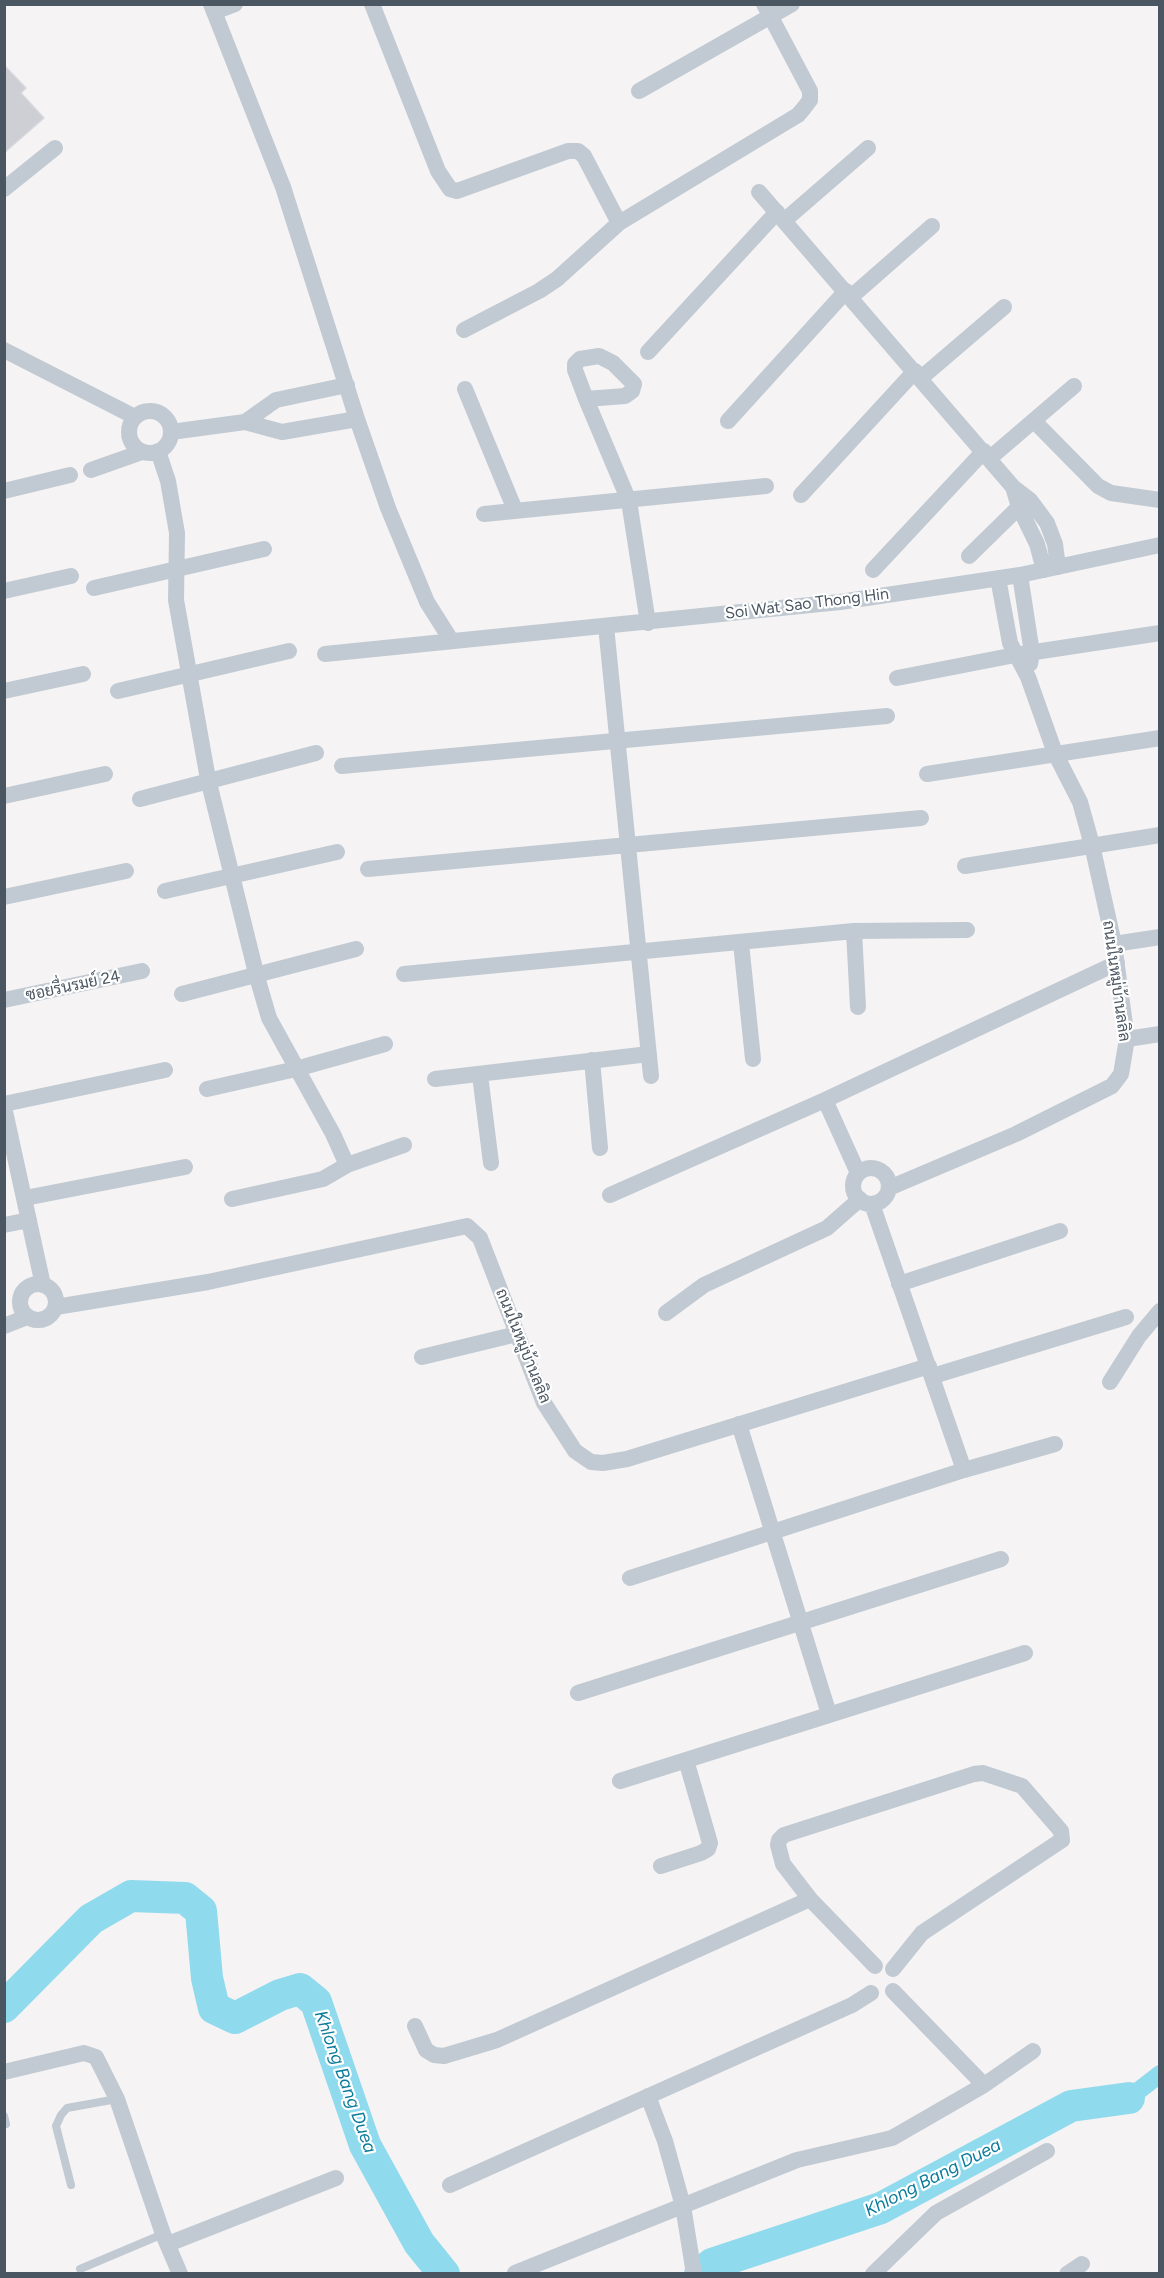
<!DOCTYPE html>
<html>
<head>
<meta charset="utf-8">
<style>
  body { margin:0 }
  #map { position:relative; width:1164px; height:2278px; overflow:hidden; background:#f5f3f3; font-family:Figtree,sans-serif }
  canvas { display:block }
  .frame { position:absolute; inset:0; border:6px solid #4a5661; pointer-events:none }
</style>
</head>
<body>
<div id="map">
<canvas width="1164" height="2278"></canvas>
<div class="frame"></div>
</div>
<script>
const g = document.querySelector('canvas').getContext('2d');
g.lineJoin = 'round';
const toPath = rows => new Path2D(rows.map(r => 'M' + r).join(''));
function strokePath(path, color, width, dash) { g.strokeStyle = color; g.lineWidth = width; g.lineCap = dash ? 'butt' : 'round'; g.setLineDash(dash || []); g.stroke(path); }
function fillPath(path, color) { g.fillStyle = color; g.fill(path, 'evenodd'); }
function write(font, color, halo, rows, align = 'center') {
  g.font = font + ' Figtree,Sarabun,sans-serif'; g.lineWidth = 4.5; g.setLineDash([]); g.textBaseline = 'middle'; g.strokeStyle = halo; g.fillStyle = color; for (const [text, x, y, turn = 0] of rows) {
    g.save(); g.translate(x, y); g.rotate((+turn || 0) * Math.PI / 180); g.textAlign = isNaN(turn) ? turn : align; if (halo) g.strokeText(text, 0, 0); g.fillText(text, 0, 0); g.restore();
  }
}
const canal = toPath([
  [1129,2098,1160,2074]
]);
const river = toPath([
  [4,2007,91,1919,131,1896,185,1898,201,1911,207,1978,214,2008,235,2018,280,1995,300,1989,316,2002,365,2145,419,2243,444,2274],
  [700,2274,712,2264,881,2208,1071,2106,1129,2098]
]);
const building = toPath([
  [4,65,26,88,21,93,44,118,4,153,4,65]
]);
const lane = toPath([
  [4,2116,6,2124],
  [71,2185,56,2126,61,2115,67,2108,117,2099],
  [80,2269,163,2234]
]);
const street = toPath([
  [211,4,283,187,357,419,388,508,427,602,451,640],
  [372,4,438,171,450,189,457,191,568,151,578,151,584,156,619,223],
  [214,12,235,4],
  [639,91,792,4],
  [4,189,55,148],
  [759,192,1013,487,1030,500,1047,523,1055,544,1058,567],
  [785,220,868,148],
  [851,297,932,226],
  [464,330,539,291,557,279,619,223,798,115,804,108,810,100,810,91,764,4],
  [4,350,135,417],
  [648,352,777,212],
  [921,378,1004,307],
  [465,389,515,510],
  [586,399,625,396,632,391,634,384,613,363,599,356,580,359,575,364,575,370,586,399,629,501,648,623],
  '129 432a21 21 0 1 1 42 0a21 21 0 1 1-42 0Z',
  [728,421,846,291],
  [1034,421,1098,486,1111,493,1160,500],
  [245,422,276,400,347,385],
  [171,432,245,422,282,432,357,419],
  [158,451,168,481,177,533,176,600,208,779,257,977,269,1018,333,1134,347,1165],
  [990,458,1074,386],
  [91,470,142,452],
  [1013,487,1019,507,1037,544,1044,570],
  [4,491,70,475],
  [801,495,915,371],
  [484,514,766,486],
  [969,556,1019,507,1027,502],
  [873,570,984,451],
  [1020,575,1032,653,1030,664],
  [94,588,264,549],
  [4,591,71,576],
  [606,626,651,1076],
  [325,654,840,602,1020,575,1160,545],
  [897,678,1015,655,1160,633],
  [4,691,83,674],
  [118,691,289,651],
  [342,766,887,716],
  [927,774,1160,738],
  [4,796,105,774],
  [140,799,316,753],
  [965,866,1160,835],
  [368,869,921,818],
  [165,891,337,852],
  [4,897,126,871],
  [854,931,858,1007],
  [741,943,753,1059],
  [1114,944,1160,937],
  [404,974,854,931,967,930],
  [182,994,356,949],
  [4,1000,142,971],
  [1127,1039,1160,1034],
  [592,1060,600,1148],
  [480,1075,491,1163],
  [435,1079,649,1054],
  [207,1089,296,1069,385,1044],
  [825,1100,858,1173],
  [4,1104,165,1070],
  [4,1107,43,1285],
  '853 1186a18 18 0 1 1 36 0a18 18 0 1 1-36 0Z',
  [889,1188,1016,1134,1112,1086,1121,1074,1127,1039,1114,944,1092,845,1080,802,1055,753,1028,677,1010,643,998,578],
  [610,1195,825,1100,1117,963],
  [25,1198,185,1167],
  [232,1199,323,1179,347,1165,404,1145],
  [872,1204,964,1470],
  [4,1225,29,1220],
  '20 1302a18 18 0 1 1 36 0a18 18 0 1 1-36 0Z',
  [899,1284,1060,1231],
  [56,1307,208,1282,467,1226,480,1238,544,1403,575,1451,591,1462,603,1463,627,1459,929,1366],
  [666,1313,704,1285,827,1228,860,1199],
  [4,1326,27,1317],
  [422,1357,517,1334],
  [933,1376,1126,1317],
  [1110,1382,1139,1336,1160,1311],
  [739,1424,829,1714],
  [630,1578,964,1470,1055,1444],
  [578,1693,1001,1559],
  [620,1781,1025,1653],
  [661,1866,701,1853,708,1849,710,1843,686,1760],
  [875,1966,810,1899,783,1864,778,1845,779,1840,784,1835,974,1774,983,1773,1022,1786,1061,1831,1062,1840,922,1933,893,1969],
  [893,1991,984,2085],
  [415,2026,426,2050,434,2055,444,2056,497,2040,810,1899],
  [4,2072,84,2053,96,2057,117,2099,163,2234,180,2274],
  [648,2096,665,2141,683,2206,694,2274],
  [450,2185,852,2005,871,1993],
  [168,2244,336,2178],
  [515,2273,797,2160,892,2138,984,2085,1033,2051],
  [873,2274,936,2213,1047,2151],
  [1067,2274,1082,2264]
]);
const streetNames = [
  ["Soi Wat Sao Thong Hin",807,604,-7],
  ["ถนนในหมู่บ้านลลิล",1116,981,82],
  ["ซอยรื่นรมย์ 24",73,986,-12],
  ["ถนนในหมู่บ้านลลิล",523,1346,68]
];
const waterNames = [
  ["Khlong Bang Duea",345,2082,70],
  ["Khlong Bang Duea",933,2178,-27]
];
strokePath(canal, '#90daee', 18);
strokePath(river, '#90daee', 32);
fillPath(building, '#cdcfd5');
strokePath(building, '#d7d9de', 1.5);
strokePath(lane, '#c1cad2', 8);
strokePath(street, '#c1cad2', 16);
write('16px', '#4a5661', '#fff', streetNames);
write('italic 18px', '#0c7c9b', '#fff', waterNames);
</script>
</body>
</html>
